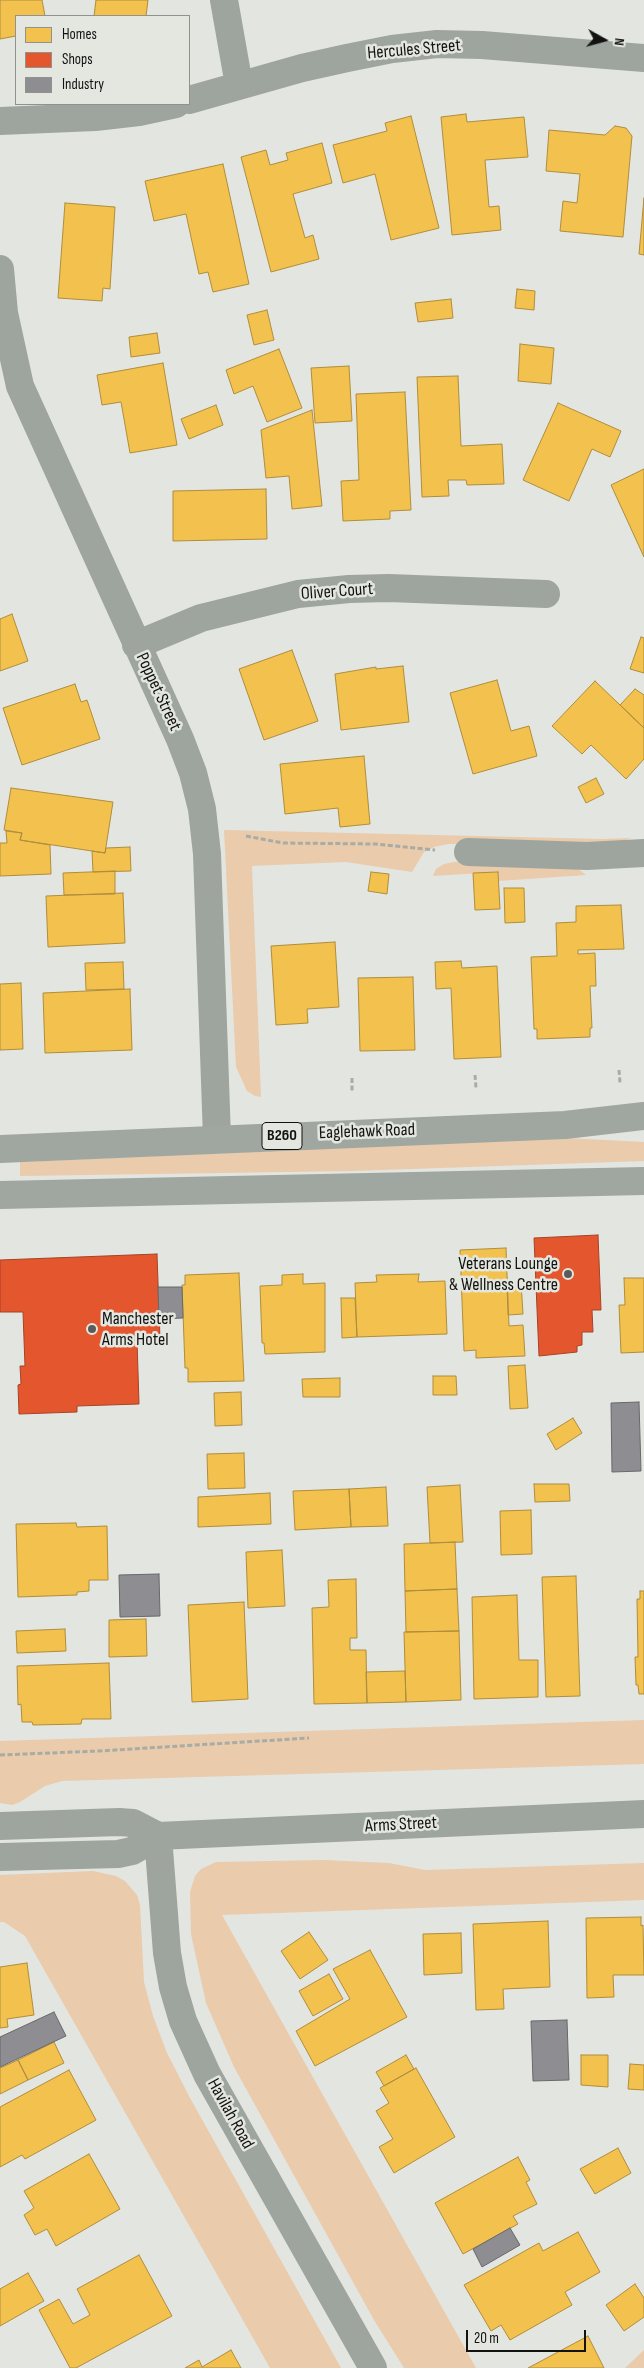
<!DOCTYPE html>
<html>
<head>
<meta charset="utf-8">
<style>
  body { margin:0 }
  #map { position:relative; width:644px; height:2368px; overflow:hidden; background:#e3e5e1; font-family:"Sofia Sans Condensed",sans-serif }
  canvas { display:block }
  .legend { position:absolute; left:15px; top:15px; width:175px; height:90px; box-sizing:border-box; background:#e4e6e0; border:1px solid #90928d; margin:0; padding:6px 9px; list-style:none; font-size:15px; color:#121311 }
  .legend li { display:flex; align-items:center; gap:10px; height:25px }
  .legend b { width:25px; border:1px solid #90928d }
  .north { position:absolute; left:579px; top:15px; width:50px; height:50px; -webkit-text-stroke:4px #e4e6e0; paint-order:stroke; rotate:97deg; font-size:14px; font-weight:700; line-height:20px; text-align:center; color:#121311 }
  .north::after { content:''; display:block; margin:auto; width:18px; height:22px; background:#121311; clip-path:polygon(50% 0,100% 100%,50% 72%,0 100%) }
  .scale { position:absolute; left:466px; top:2330px; width:120px; height:22px; box-sizing:border-box; border:2px solid #121311; border-top:0; padding-left:6px; font-size:15px; line-height:18px; white-space:nowrap; color:#121311; -webkit-text-stroke:4px #e4e6e0; paint-order:stroke }
</style>
</head>
<body>
<div id="map">
<canvas width="644" height="2368"></canvas>
<ul class="legend">
<li><b style="height:14px;background:#f2c14e"></b>Homes</li>
<li><b style="height:14px;background:#e4572e"></b>Shops</li>
<li><b style="height:14px;background:#8d8d92"></b>Industry</li>
</ul>
<div class="north">N</div>
<div class="scale">20 m</div>
</div>
<script>
const g = document.querySelector('canvas').getContext('2d');
g.lineJoin = 'round';
function fillPath(path, color) { g.fillStyle = color; g.fill(path, 'evenodd'); }
const toPath = rows => new Path2D(rows.map(r => 'M' + r).join(''));
function strokePath(path, color, width, dash) { g.strokeStyle = color; g.lineWidth = width; g.lineCap = dash ? 'butt' : 'round'; g.setLineDash(dash || []); g.stroke(path); }
function write(font, color, halo, rows, align = 'center') {
  g.font = font + ' "Sofia Sans Condensed",sans-serif'; g.lineWidth = 5; g.setLineDash([]); g.textBaseline = 'middle'; g.strokeStyle = halo; g.fillStyle = color; for (const [text, x, y, turn = 0] of rows) {
    g.save(); g.translate(x, y); g.rotate((+turn || 0) * Math.PI / 180); g.textAlign = isNaN(turn) ? turn : align; if (halo) g.strokeText(text, 0, 0); g.fillText(text, 0, 0); g.restore();
  }
}
const green = toPath([
  [224,830,602,839,631,838,613,845,448,844,434,847,424,852,412,872,346,862,252,866,261,1097,255,1096,247,1091,236,1067],
  [541,861,578,869,586,875,498,881,497,872,433,876,436,869,444,864,454,862],
  [567,1138,644,1142,644,1161,353,1171,20,1176,20,1162],
  [644,1720,644,1764,62,1781,45,1786,20,1802,12,1805,0,1803,0,1741],
  [323,1860,389,1863,425,1870,644,1863,644,1900,222,1915,476,2368,404,2368,374,2320,234,2067,206,2003,191,1934,190,1892,195,1876,201,1869,216,1862],
  [93,1871,116,1876,125,1881,137,1895,140,1905,144,1982,153,2016,167,2053,190,2098,341,2368,270,2368,25,1936,4,1922,0,1922,0,1875],
  [644,2350,644,2368,625,2368]
]);
const homes = toPath([
  [0,0,42,0,45,16,16,16,16,36,0,39,0,0],
  [96,0,148,0,146,16,94,16,96,0],
  [466,114,467,122,524,117,528,157,485,160,489,207,499,206,501,230,452,235,441,117,466,114],
  [411,116,439,228,391,240,375,174,343,183,333,145,387,131,385,123,411,116],
  [615,126,626,128,632,136,623,237,560,231,563,201,577,203,580,174,546,171,549,130,605,135,615,126],
  [322,143,332,183,293,194,305,238,313,235,319,259,271,272,241,157,266,150,270,165,288,160,286,153,322,143],
  [223,164,249,284,213,292,208,272,199,274,186,214,154,221,145,181,223,164],
  [644,198,644,255,639,254,644,198],
  [65,203,115,207,110,289,103,288,102,301,58,298,65,203],
  [517,289,535,291,534,310,515,308,517,289],
  [451,299,453,318,418,322,415,303,451,299],
  [267,310,274,340,254,345,247,315,267,310],
  [157,333,160,353,131,357,129,337,157,333],
  [520,344,554,348,551,384,518,381,520,344],
  [279,349,302,408,267,422,253,386,234,394,226,370,279,349],
  [163,363,177,445,130,453,121,402,102,405,97,375,163,363],
  [349,366,352,421,315,423,311,368,349,366],
  [458,376,461,446,502,444,504,484,467,485,466,480,448,480,449,496,422,497,417,377,458,376],
  [405,392,411,510,390,511,390,519,343,521,341,481,359,480,356,394,405,392],
  [558,403,621,431,610,457,592,449,569,501,523,480,558,403],
  [216,405,223,425,189,439,181,419,216,405],
  [312,410,322,506,292,509,289,476,266,478,261,430,312,410],
  [644,469,644,557,611,485,644,469],
  [266,489,267,539,173,541,173,491,266,489],
  [12,614,28,661,0,671,0,619,12,614],
  [641,637,644,638,644,673,630,669,641,637],
  [292,650,318,721,264,740,239,669,292,650],
  [403,666,409,722,341,730,335,674,376,667,376,669,403,666],
  [497,680,511,731,529,726,537,756,473,774,450,693,497,680],
  [595,681,644,728,644,759,626,779,591,745,582,754,552,726,595,681],
  [75,684,81,702,87,700,100,739,22,765,3,708,75,684],
  [635,689,644,695,644,728,620,705,635,689],
  [364,756,370,824,340,827,338,808,285,814,280,764,364,756],
  [596,778,604,794,586,803,578,787,596,778],
  [11,788,113,802,105,853,20,840,22,833,4,830,11,788],
  [6,831,22,833,20,840,50,845,51,874,0,876,0,843,7,843,6,831],
  [130,847,131,871,93,872,92,851,105,853,106,848,130,847],
  [115,871,115,894,64,895,63,873,115,871],
  [371,872,389,874,387,894,368,891,371,872],
  [498,872,500,909,475,910,473,873,498,872],
  [504,888,524,888,525,922,505,923,504,888],
  [123,893,125,943,48,947,46,896,123,893],
  [621,905,624,949,578,950,578,954,595,953,596,986,590,986,592,1028,590,1028,590,1037,537,1039,537,1029,534,1029,531,957,557,956,556,923,576,922,576,906,621,905],
  [335,942,339,1007,307,1009,308,1023,276,1025,271,946,335,942],
  [461,961,462,968,497,966,501,1057,454,1059,451,988,436,989,435,962,461,961],
  [123,962,124,989,86,990,85,963,123,962],
  [413,977,415,1050,360,1051,358,978,413,977],
  [21,983,23,1049,0,1050,0,984,21,983],
  [130,989,132,1050,45,1053,43,993,130,989],
  [506,1248,509,1326,523,1325,525,1356,476,1358,476,1350,464,1351,460,1250,506,1248],
  [239,1273,244,1381,188,1382,188,1368,185,1368,182,1285,185,1285,185,1275,239,1273],
  [303,1274,303,1284,325,1283,325,1352,265,1354,264,1343,262,1343,260,1286,282,1285,282,1275,303,1274],
  [419,1274,418,1282,445,1281,447,1334,357,1337,355,1283,377,1282,376,1275,419,1274],
  [624,1278,644,1278,644,1352,621,1353,619,1305,625,1305,624,1278],
  [507,1282,521,1282,523,1314,508,1315,507,1282],
  [341,1298,355,1298,357,1337,342,1338,341,1298],
  [525,1365,528,1408,510,1409,508,1366,525,1365],
  [433,1376,456,1376,457,1395,433,1395,433,1376],
  [340,1378,340,1397,303,1397,302,1379,340,1378],
  [241,1392,242,1425,215,1426,214,1393,241,1392],
  [573,1418,582,1433,556,1450,547,1434,573,1418],
  [244,1453,245,1488,208,1489,207,1454,244,1453],
  [534,1484,569,1484,570,1501,535,1502,534,1484],
  [460,1485,463,1542,430,1543,427,1487,460,1485],
  [386,1487,388,1526,351,1527,349,1489,386,1487],
  [349,1489,351,1527,295,1530,293,1491,349,1489],
  [270,1493,271,1524,198,1527,198,1497,270,1493],
  [531,1510,532,1554,501,1555,500,1511,531,1510],
  [76,1523,77,1527,107,1526,108,1580,89,1580,89,1591,77,1592,77,1595,18,1597,16,1524,76,1523],
  [455,1542,457,1589,405,1591,404,1544,455,1542],
  [282,1550,285,1606,248,1608,246,1552,282,1550],
  [576,1576,580,1696,546,1697,542,1577,576,1576],
  [356,1579,357,1638,350,1638,350,1650,366,1650,367,1703,314,1704,312,1608,329,1607,328,1580,356,1579],
  [457,1589,459,1631,406,1632,405,1591,457,1589],
  [640,1591,644,1591,644,1694,639,1694,638,1685,636,1685,635,1657,638,1657,637,1599,640,1599,640,1591],
  [517,1595,519,1660,538,1660,538,1697,474,1699,472,1597,517,1595],
  [244,1602,248,1699,192,1702,188,1605,244,1602],
  [146,1619,147,1656,109,1657,109,1620,146,1619],
  [65,1629,66,1651,17,1653,16,1631,65,1629],
  [459,1631,461,1700,406,1702,404,1632,459,1631],
  [109,1663,111,1719,82,1719,81,1724,33,1725,32,1722,22,1722,21,1704,18,1705,17,1666,109,1663],
  [405,1671,406,1702,367,1703,366,1672,405,1671],
  [641,1917,641,1926,643,1925,644,1975,613,1975,614,1997,587,1998,586,1918,641,1917],
  [548,1921,550,1987,503,1989,504,2009,476,2010,473,1924,548,1921],
  [309,1932,328,1960,300,1979,281,1951,309,1932],
  [461,1933,462,1973,424,1975,423,1934,461,1933],
  [370,1950,407,2017,315,2066,296,2031,350,1999,333,1969,370,1950],
  [27,1963,34,2015,7,2019,8,2027,0,2028,0,1967,27,1963],
  [329,1974,343,1999,313,2016,299,1991,329,1974],
  [54,2042,64,2063,28,2080,18,2060,54,2042],
  [406,2055,414,2069,384,2086,376,2072,406,2055],
  [581,2055,608,2055,608,2087,581,2085,581,2055],
  [18,2060,28,2080,0,2094,0,2068,18,2060],
  [630,2064,644,2065,644,2090,628,2089,630,2064],
  [416,2068,455,2137,394,2173,379,2147,393,2139,376,2111,389,2103,380,2088,416,2068],
  [69,2070,96,2120,25,2159,22,2155,0,2167,0,2107,69,2070],
  [618,2148,631,2173,595,2194,580,2169,618,2148],
  [89,2154,120,2209,56,2246,47,2229,35,2235,24,2215,34,2208,24,2191,89,2154],
  [518,2157,530,2180,526,2182,537,2204,513,2216,518,2224,463,2254,435,2203,518,2157],
  [578,2232,600,2272,565,2292,572,2305,510,2340,501,2325,491,2331,464,2285,539,2243,543,2251,578,2232],
  [139,2255,172,2316,76,2368,70,2368,39,2310,59,2299,73,2324,90,2315,77,2289,139,2255],
  [28,2273,44,2301,0,2326,0,2289,28,2273],
  [635,2284,644,2298,644,2317,624,2331,606,2305,635,2284],
  [588,2336,604,2368,528,2368,588,2336],
  [231,2350,241,2368,185,2368,199,2360,202,2367,231,2350]
]);
const shops = toPath([
  [598,1235,601,1310,592,1310,593,1332,582,1332,582,1345,577,1346,577,1352,539,1356,534,1238,598,1235],
  [157,1254,160,1339,137,1340,139,1404,77,1406,77,1412,19,1414,18,1385,21,1384,20,1366,25,1366,23,1312,0,1312,0,1260,157,1254]
]);
const industry = toPath([
  [158,1287,182,1287,183,1318,159,1319,158,1287],
  [639,1402,641,1471,612,1472,611,1403,639,1402],
  [159,1574,160,1616,120,1617,119,1575,159,1574],
  [54,2012,66,2036,0,2067,0,2037,54,2012],
  [567,2020,569,2080,533,2081,531,2021,567,2020],
  [510,2228,520,2245,482,2267,473,2249,510,2228]
]);
const path = toPath([
  [246,836,283,843,376,844,435,850],
  [619,1070,620,1083],
  [475,1075,476,1088],
  [352,1078,352,1093],
  [0,1755,99,1751,309,1738]
]);
const minor = toPath([
  [224,0,239,85],
  [189,100,302,68,347,58,392,49,437,44,482,45,644,58],
  [0,121,95,117,139,112,176,104],
  [0,269,4,313,20,386,180,739,193,773,202,809,207,854,217,1138],
  [136,645,201,618,298,594,349,589,389,588,546,594],
  [468,852,587,856,644,853],
  [0,1826,119,1822,133,1823,158,1836],
  [158,1836,167,1953,173,1987,183,2021,207,2074,373,2368],
  [0,1857,118,1854,132,1851,158,1836,644,1814]
]);
const major = toPath([
  [0,1149,565,1125,644,1116],
  [0,1195,644,1181]
]);
const markers = [
  [568,1274,5,"#5b5c5a"],
  [92,1329,5,"#5b5c5a"]
];
const shields = [
  [282,1136,40]
];
const shieldNames = [
  ["B260",282,1136]
];
const streetNames = [
  ["Hercules Street",414,50,-5],
  ["Oliver Court",337,592,-4],
  ["Poppet Street",158,692,65],
  ["Eaglehawk Road",367,1132,-2],
  ["Arms Street",401,1825,-3],
  ["Havilah Road",230,2114,61]
];
const poiNames = [
  ["Veterans Lounge",558,1264],
  ["& Wellness Centre",558,1285],
  ["Manchester",102,1319,"left"],
  ["Arms Hotel",102,1340,"left"]
];
fillPath(green, '#eacbab');
fillPath(homes, '#f2c14e');
strokePath(homes, '#af8d3c', 1);
fillPath(shops, '#e4572e');
strokePath(shops, '#a54325', 1);
fillPath(industry, '#8d8d92');
strokePath(industry, '#68686b', 1);
strokePath(path, '#a7aca6', 3, [5, 2.5]);
strokePath(minor, '#9da59e', 28);
strokePath(major, '#9fa7a0', 28);
for (const [x, y, r, color] of markers) { const dot = new Path2D(); dot.arc(x, y, r, 0, 2 * Math.PI); g.fillStyle = color; g.fill(dot); strokePath(dot, '#e4e6e0', 2); }
for (const [x, y, w] of shields) { const box = new Path2D(); box.roundRect(x - w / 2, y - 13.5, w, 27, 4); g.fillStyle = '#e4e6e0'; g.fill(box); strokePath(box, '#121311', 1); }
write('bold 16px', '#121311', null, shieldNames);
write('18px', '#121311', '#e4e6e0', streetNames);
write('18px', '#121311', '#e4e6e0', poiNames, 'right');
</script>
</body>
</html>
